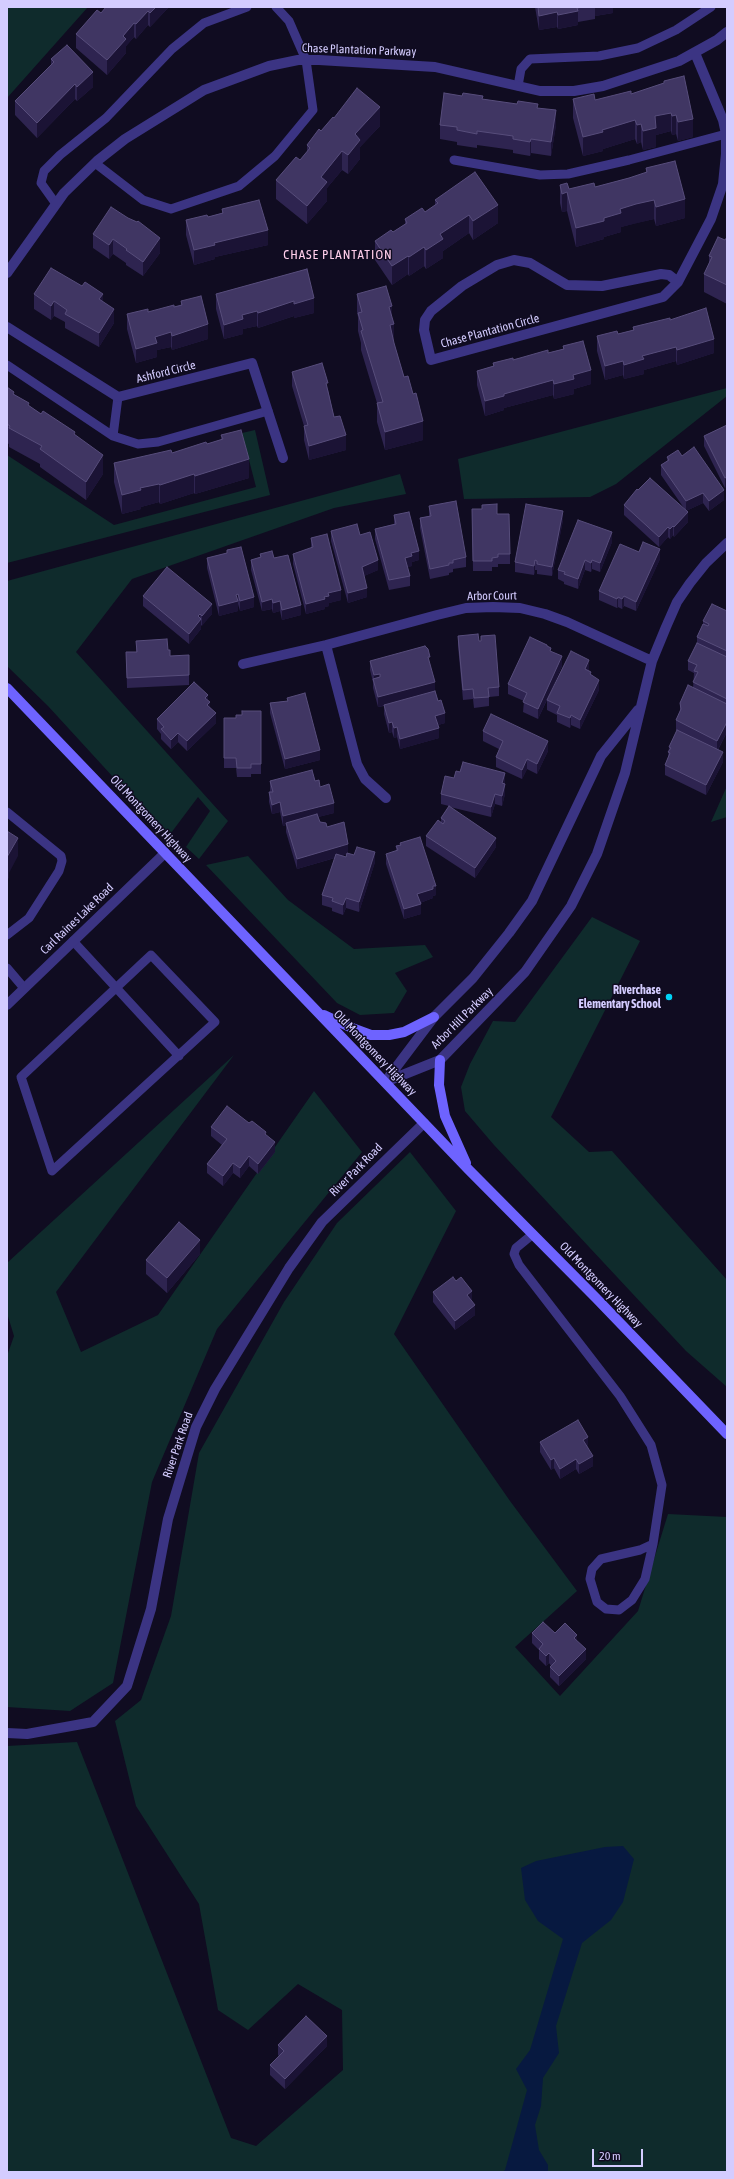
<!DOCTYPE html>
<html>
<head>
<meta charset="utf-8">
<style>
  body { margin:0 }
  #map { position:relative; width:734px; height:2179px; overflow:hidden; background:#100c21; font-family:"Asap Condensed",sans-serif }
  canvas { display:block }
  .frame { position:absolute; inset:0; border:8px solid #d4ccff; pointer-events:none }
  .scale { position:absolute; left:592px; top:2149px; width:51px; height:18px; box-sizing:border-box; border:2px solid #d4ccff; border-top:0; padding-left:5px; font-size:12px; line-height:14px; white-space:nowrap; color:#d4ccff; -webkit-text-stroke:3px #100c21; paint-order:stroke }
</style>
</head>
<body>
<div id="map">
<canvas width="734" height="2179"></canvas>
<div class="frame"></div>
<div class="scale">20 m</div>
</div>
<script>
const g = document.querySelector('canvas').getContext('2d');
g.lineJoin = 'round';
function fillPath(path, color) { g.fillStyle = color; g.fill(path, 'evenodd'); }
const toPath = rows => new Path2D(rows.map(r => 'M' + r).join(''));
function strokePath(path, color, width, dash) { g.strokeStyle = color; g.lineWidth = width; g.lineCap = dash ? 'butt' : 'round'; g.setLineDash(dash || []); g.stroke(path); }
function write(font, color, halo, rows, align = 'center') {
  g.font = font + ' "Asap Condensed",sans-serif'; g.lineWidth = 3; g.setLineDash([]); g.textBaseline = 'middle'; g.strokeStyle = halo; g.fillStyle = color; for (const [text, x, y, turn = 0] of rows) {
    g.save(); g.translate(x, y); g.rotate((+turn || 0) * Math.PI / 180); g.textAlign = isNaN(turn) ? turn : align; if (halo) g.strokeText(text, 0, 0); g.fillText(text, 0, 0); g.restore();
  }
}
const green = toPath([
  [7,7,88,7,7,98],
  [727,388,727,396,616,484,590,497,464,499,458,459],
  [255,430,270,495,7,563,7,455,114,525,256,487,242,433],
  [400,474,406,494,334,508,132,579,76,652,228,821,199,859,186,847,210,811,198,797,168,837,48,706,7,666,7,581],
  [727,786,727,817,711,822],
  [248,856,288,900,354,949,425,945,433,957,395,973,407,991,394,1013,360,1015,337,1003,206,865],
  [592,917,640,941,551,1117,589,1152,612,1151,727,1280,727,1387,686,1351,494,1145,465,1111,461,1087,470,1064,493,1021,515,1022],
  [234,1055,56,1292,81,1352,158,1315,314,1091,362,1152,217,1329,152,1482,113,1683,70,1711,7,1707,7,1356,14,1336,7,1313,7,1263],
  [410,1152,456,1211,394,1334,510,1501,577,1591,515,1647,560,1696,638,1611,668,1514,727,1517,727,2172,7,2172,7,1746,77,1742,231,2138,256,2146,343,2070,342,2010,298,1984,248,2030,218,2010,199,1904,136,1806,115,1721,141,1700,171,1616,199,1453,284,1302,337,1223]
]);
const water = toPath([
  [623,1846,634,1859,623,1902,611,1920,582,1943,556,2026,559,2053,543,2078,541,2106,535,2125,539,2150,548,2165,548,2172,502,2172,505,2170,527,2090,516,2069,530,2050,563,1939,538,1921,525,1900,521,1868,536,1861,605,1847]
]);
const lane = toPath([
  [518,86,521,69,530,59,599,56,638,48,676,30,711,7],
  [454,160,540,175,568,174,629,160,726,134],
  [95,163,143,200,171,209,239,186,275,156,313,110,306,60,289,21,276,7],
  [56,204,41,183,44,171,60,155,106,118,172,49,204,23,247,7],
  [7,365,113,436,138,444,158,442,268,411],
  [113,436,118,397],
  [7,812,61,856,62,861,59,871,29,918,7,935],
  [73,941,179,1056],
  [151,955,215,1022,52,1171,21,1077,151,955],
  [7,968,24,988],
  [533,1234,516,1248,514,1254,519,1265,620,1396,651,1445,662,1485,653,1544,645,1579,632,1600,619,1610,606,1609,597,1602,590,1579,592,1569,601,1559,640,1550,653,1544]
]);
const street = toPath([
  [7,273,64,193,97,161,125,139,204,90,269,66,298,60,319,60,435,67,540,91,574,91,603,86,679,61,717,40,727,32],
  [678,282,669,275,661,274,602,286,567,285,530,263,514,260,497,265,462,286,431,311,425,320,424,330,431,360,663,297,678,282,711,219,723,184,726,154,726,134,723,120,695,53],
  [7,327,118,397,252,363,283,458],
  [326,645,357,764,365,779,386,798],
  [243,664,326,645,437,615,466,608,493,607,520,608,545,614,567,622,652,661],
  [7,1005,165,853],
  [385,1082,440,1060,525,972,571,906,597,854,625,773,652,661,666,627,677,602,690,583,706,563,727,543],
  [385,1082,434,1017,473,978,509,933,532,901,601,756,638,710],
  [7,1733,27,1734,93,1722,127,1686,151,1609,168,1519,196,1427,215,1389,289,1268,322,1222,424,1123]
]);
const secondary = toPath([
  [7,688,469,1170,596,1298,727,1434],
  [324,1015,352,1028,371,1035,389,1035,404,1032,434,1017],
  [440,1060,439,1085,445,1116,466,1163]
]);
const wall = toPath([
  [169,7,150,27,148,25,136,39,134,37,126,46,126,53,107,75,76,48,76,34,101,13],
  [535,7,613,7,613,13,595,16,595,19,578,22,578,25,558,29,557,27,539,30],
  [51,59,93,87,77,101,75,99,37,138,15,115,15,101,51,65],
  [664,81,693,137,678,141,676,134,672,135,671,131,656,135,656,147,643,150,641,142,637,144,635,139,603,149,603,151,583,156,573,118,573,99,595,100,631,94,664,83],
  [483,99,538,108,556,125,551,156,531,153,530,156,513,153,513,150,477,145,477,148,457,145,457,142,440,139,440,125],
  [334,118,380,126,360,147,360,159,348,174,342,170,327,188,327,201,307,224,276,199,276,180,300,160,307,152,307,145],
  [646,168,685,218,656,226,654,219,636,223,621,227,621,232,604,237,604,239,576,247,567,211,562,212,560,203,560,185,569,189,595,187,629,178,646,173],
  [435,200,498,223,473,240,469,233,443,251,443,258,426,269,424,266,409,276,408,274,392,285,375,260,375,241,393,232,405,224,405,219,425,212,435,205],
  [222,209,268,245,215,257,215,259,194,265,186,235,186,220,208,217,222,213],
  [93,234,160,253,143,276,126,265,126,263,113,254,109,259,93,248],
  [727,237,727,304,704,292,704,274,709,264,709,256,725,240],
  [307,269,314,313,294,318,294,316,258,328,257,326,243,329,243,334,224,339,216,309,216,294],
  [34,294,103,302,114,323,99,347,65,328,65,322,54,316,51,320,34,309],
  [357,294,392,318,394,324,394,343,423,440,385,450,377,422,377,403,361,350,361,343,358,331,358,317,357,312],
  [181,301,208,339,172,350,171,347,157,350,157,357,136,363,127,329,127,314,148,312,174,307,181,305],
  [670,320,714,353,677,365,676,361,644,370,644,374,624,379,623,375,605,380,597,351,597,336,618,334,633,330,633,327],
  [563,346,591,384,574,389,574,394,554,399,553,395,504,408,504,410,485,416,477,385,477,371,493,366,493,363,548,353,563,349],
  [292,372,328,390,334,417,346,450,309,460,304,440,304,426,292,386],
  [7,387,14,394,29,406,75,435,103,474,86,500,40,467,40,464,9,447,9,444,7,443],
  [727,425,725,488,704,446,704,436],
  [221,435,249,478,195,494,194,493,160,504,159,502,141,507,141,509,122,514,114,482,114,463,172,453,221,440],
  [682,456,724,500,709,511,703,503,686,511,661,475,661,465,667,461,667,457],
  [638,490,688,522,674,537,673,535,670,539,668,537,659,547,624,515,624,505],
  [429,506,466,557,466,567,453,569,453,572,449,573,449,575,430,579,420,528,420,518,429,516],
  [472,509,497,514,510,554,510,564,498,564,498,567,492,567,492,571,473,571],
  [394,515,419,560,412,562,412,566,407,567,410,576,410,586,389,590,375,539,375,529,394,524],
  [563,520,552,576,537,574,537,570,535,570,534,575,515,572,515,562],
  [331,531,360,535,378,570,364,576,367,597,348,603,331,541],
  [311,538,341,600,329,603,329,606,325,607,325,609,306,614,293,564,293,554,311,548],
  [612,542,600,572,592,569,591,572,585,570,578,589,564,584,564,582,558,579,558,570],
  [227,550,254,607,240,611,238,604,238,611,219,616,207,568,207,558,227,553],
  [639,552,660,559,636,611,624,606,622,609,618,607,617,608,599,600,599,591],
  [260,554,274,558,301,615,282,620,280,611,273,613,272,609,262,611,251,570,251,560,260,558],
  [143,596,212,614,201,626,201,629,189,644,143,606],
  [727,611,727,732,718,750,723,762,706,795,665,775,665,765,668,757,669,747,677,731,676,730,676,720,680,712,680,703,693,688,694,673,688,670,688,661,697,643,697,637,703,624,703,621],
  [458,636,479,641,481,641,481,636,499,687,499,696,489,697,489,706,474,708,473,699,463,700,458,646],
  [136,641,168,650,170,656,189,675,189,685,127,688,126,652,136,652],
  [551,652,562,666,547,700,589,670,591,675,599,690,580,729,571,725,570,728,557,722,557,715,547,710,547,700,538,719,523,712,524,701,508,694,508,684],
  [370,661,430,664,435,691,445,723,438,725,439,738,400,749,397,737,394,738,392,732,389,733,384,714,384,706,378,707,373,688,373,682,370,670],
  [287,698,320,760,285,769,270,713,270,703,287,701],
  [208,701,210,707,216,723,187,751,178,742,171,749,161,739,161,734,157,729,157,719],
  [261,711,261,774,251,774,251,777,237,777,236,768,224,768,224,718,236,718,242,715],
  [483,731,548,751,537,774,527,769,522,779,496,767,496,757,499,749,483,741],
  [454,778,505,783,505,794,502,806,495,804,491,817,450,807,496,847,475,878,426,846,426,836,441,822,441,818,449,806,441,804,441,794],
  [270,781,315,781,320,787,334,813,318,817,320,822,327,827,348,854,375,862,359,912,346,908,343,915,332,911,332,908,322,905,322,895,335,858,297,869,286,832,286,825,283,826,280,812,272,814,269,802,269,792,270,792],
  [347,854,346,857,342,856],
  [400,843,436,895,433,896,433,898,420,903,421,914,404,919,386,864,386,854,396,851,396,846,400,845],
  [249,1123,266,1136,275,1152,258,1174,249,1166,240,1178,233,1173,223,1186,207,1173,207,1164,222,1145,211,1136,211,1127],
  [200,1254,167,1293,146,1274,146,1260],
  [433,1292,472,1300,475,1315,455,1330,433,1302],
  [540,1442,588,1447,593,1466,579,1474,576,1469,560,1479,554,1468,551,1470,540,1452],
  [532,1633,555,1633,577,1641,586,1659,559,1686,550,1677,550,1667,551,1666,549,1663,546,1666,539,1659,539,1650,532,1643],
  [278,2045,327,2046,285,2089,270,2075,270,2065,279,2056,278,2055]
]);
const shadedWall = toPath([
  [156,7,169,7,150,27,150,13],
  [595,7,613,7,613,13,595,16],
  [148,11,148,25,136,39,136,24],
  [578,11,578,25,558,29,558,15],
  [557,12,557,27,539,30,539,16],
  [134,23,134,37,126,46,126,53,107,75,107,60,123,36],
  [93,72,93,87,77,101,77,87],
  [75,84,75,99,37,138,37,123],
  [380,107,380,126,360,147,360,159,348,174,348,155,355,134],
  [556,110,556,125,551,156,551,142],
  [671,113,671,131,656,135,656,147,643,150,643,131,655,116],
  [676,115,676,134,672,135,672,116],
  [693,119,693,137,678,141,678,122],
  [635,120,635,139,603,149,603,151,583,156,583,137],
  [641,124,641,142,637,144,637,125],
  [531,139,531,153,530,156,530,142],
  [342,151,342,170,327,188,327,201,307,224,307,206,321,177],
  [567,192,567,211,562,212,562,194],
  [685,199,685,218,656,226,656,207],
  [654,200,654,219,621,227,621,232,604,237,604,239,576,247,576,228,604,218,620,209,636,204],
  [498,205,498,223,473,240,473,221],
  [469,215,469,233,443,251,443,258,426,269,426,250,440,234],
  [268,230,268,245,215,257,215,259,194,265,194,250,214,243],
  [160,238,160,253,143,276,143,262],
  [113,239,113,254,109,259,109,245],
  [424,247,424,266,409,276,409,257],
  [408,256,408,274,392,285,392,266],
  [103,294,103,308,99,299],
  [314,298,314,313,294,318,294,304],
  [54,301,54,316,51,320,51,306],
  [294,301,294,316,258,328,258,313],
  [392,306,392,324,394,324,394,343,390,344,389,307],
  [114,309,114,323,99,347,99,333],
  [257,311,257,326,243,329,243,334,224,339,224,325,242,315],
  [208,324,208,339,172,350,172,336],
  [171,332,171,347,157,350,157,357,136,363,136,349,155,337],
  [714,339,714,353,677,365,677,350],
  [676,347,676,361,644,370,644,374,624,379,624,365,642,356],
  [623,361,623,375,605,380,605,366],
  [591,370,591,384,574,389,574,394,554,399,554,384,573,375],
  [553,380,553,395,504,408,504,410,485,416,485,401,504,394],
  [423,421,423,440,385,450,385,432],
  [346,435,346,450,309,460,309,446],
  [103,455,103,474,86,500,86,482],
  [249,459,249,478,195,494,195,476],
  [194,474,194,493,160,504,160,485],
  [727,477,727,487,725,488,725,478],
  [159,484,159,502,141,507,141,509,122,514,122,495,140,488],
  [724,490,724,500,709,511,709,501],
  [703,493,703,503,686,511,686,501],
  [563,511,563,520,552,576,552,567],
  [688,512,688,522,674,537,674,527],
  [673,526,673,535,670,539,670,529],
  [668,527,668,537,659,547,659,537],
  [612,532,612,542,600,572,600,563],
  [660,549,660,559,636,611,636,602],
  [419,551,419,560,412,562,412,566,405,568,405,558,411,553],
  [378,560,378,570,362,577,362,567],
  [535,560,535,570,534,575,534,566],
  [585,560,585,570,578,589,578,579],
  [592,560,592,569,591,572,591,563],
  [367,588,367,597,348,603,348,593],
  [341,590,341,600,329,603,329,606,325,607,325,609,306,614,306,604,324,597,328,593],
  [238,594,238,611,219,616,219,606,236,595],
  [624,596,624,606,622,609,622,599],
  [254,597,254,607,240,611,240,601],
  [618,597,618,607,617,608,617,599],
  [272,599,272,609,262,611,262,602],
  [280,601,280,611,273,613,273,603],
  [212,604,212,614,202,626,202,616],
  [301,605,301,615,282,620,282,610],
  [200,614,200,621,201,619,201,629,189,644,189,634,198,616],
  [562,656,562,666,538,719,538,709],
  [589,660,589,670,585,678,585,669],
  [380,674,380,684,374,682,374,675],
  [599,680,599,690,580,729,580,720],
  [435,682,435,692,378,707,378,697],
  [208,695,208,704,210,702,210,712,205,698],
  [216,713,216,723,187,751,187,741],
  [445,713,445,723,435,726,435,716],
  [571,715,571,725,570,728,570,718],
  [392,722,392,732,389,733,389,723],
  [727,722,727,732,717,751,717,741],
  [397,727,397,737,394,738,394,728],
  [439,728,439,738,400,749,400,739],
  [178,733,178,742,171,749,171,740],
  [548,741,548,751,537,774,537,764],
  [320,750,320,760,285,769,285,759],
  [723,752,723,762,706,795,706,785],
  [527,759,527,769,522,779,522,770],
  [505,773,505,783,502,793,502,783],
  [505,784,505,794,502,806,502,796],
  [495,794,495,804,491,817,491,807],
  [280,802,280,812,272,814,272,805],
  [334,803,334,813,287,825,286,823,286,825,283,826,283,816],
  [18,838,18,856,9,873,9,878,7,880,7,857],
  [496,838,496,847,475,878,475,868],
  [348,844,348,854,297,869,297,859],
  [375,852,375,862,359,912,359,902],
  [433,886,436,886,436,895,433,896,433,898,417,904,417,894],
  [346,898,346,908,343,915,343,905],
  [421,904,421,914,404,919,404,909],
  [275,1142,275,1152,258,1174,258,1164],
  [249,1156,249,1166,240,1178,240,1168],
  [233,1163,233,1173,223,1186,223,1176],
  [200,1240,200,1254,167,1293,167,1278],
  [472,1291,472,1301,467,1295],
  [475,1305,475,1315,455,1330,455,1321],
  [588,1437,588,1447,583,1450,583,1440],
  [593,1456,593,1466,579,1474,579,1464],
  [554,1458,554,1468,551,1470,551,1460],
  [576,1459,576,1469,560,1479,560,1469],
  [577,1635,577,1645,574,1638],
  [586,1649,586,1659,559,1686,559,1676],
  [549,1653,549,1663,546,1666,546,1656],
  [327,2036,327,2046,285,2089,285,2079]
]);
const building = toPath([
  [106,7,156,7,150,13,148,11,136,24,134,23,123,36,126,39,107,60,76,34,97,10,101,13,106,7],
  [538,7,583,7,577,8,578,11,558,15,557,12,539,16,538,7],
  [67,45,93,72,77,87,75,84,37,123,15,101,54,62,51,59,67,45],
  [684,76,693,119,678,122,676,115,672,116,671,113,655,116,656,128,643,131,641,124,637,125,635,120,602,130,603,132,583,137,573,99,594,94,595,100,631,91,631,94,664,83,664,81,684,76],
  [357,88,380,107,355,134,360,140,348,155,342,151,321,177,327,182,307,206,276,180,296,157,300,160,310,148,307,145,319,129,321,131,333,117,334,118,357,88],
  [444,93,462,96,463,93,483,96,482,99,517,104,518,101,538,104,537,108,556,110,551,142,531,139,530,142,513,139,513,136,477,131,477,134,457,130,457,127,440,125,444,93],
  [675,161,685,199,656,207,654,200,636,204,620,209,621,213,604,218,604,221,576,228,567,192,562,194,560,185,567,183,569,189,594,183,595,187,629,178,647,172,646,168,675,161],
  [475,172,498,205,473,221,469,215,440,234,443,239,426,250,424,247,409,257,408,256,392,266,375,241,391,230,393,232,407,223,405,219,422,208,425,212,438,203,435,200,475,172],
  [259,200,268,230,214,243,215,245,194,250,186,220,207,215,208,217,223,213,222,209,259,200],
  [111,207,128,218,137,222,138,221,160,238,143,262,126,250,127,249,113,239,109,245,93,234,111,207],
  [718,237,725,240,727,237,727,285,704,274,712,257,709,256,718,237],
  [51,268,82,286,85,282,103,294,99,299,114,309,99,333,65,314,67,310,54,301,51,306,34,294,51,268],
  [307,269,314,298,294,304,294,301,258,313,257,311,242,315,243,319,224,325,216,294,307,269],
  [386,286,392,306,389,307,394,324,390,325,394,343,404,377,408,376,413,394,416,393,423,421,385,432,377,403,383,402,361,331,363,330,358,313,362,312,357,294,386,286],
  [201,296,208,324,172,336,171,332,155,337,157,343,136,349,127,314,148,309,148,312,174,305,174,307,182,305,181,301,201,296],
  [706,308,714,339,677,350,676,347,642,356,644,359,624,365,623,361,605,366,597,336,617,331,618,334,634,330,633,327,670,318,670,320,706,308],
  [583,341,591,370,573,375,574,379,554,384,553,380,504,394,504,396,485,401,477,371,494,366,493,363,513,358,513,360,548,350,548,353,564,349,563,346,583,341],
  [322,363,328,383,326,383,334,417,340,416,346,435,309,446,304,426,308,425,292,372,322,363],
  [7,387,14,392,13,394,29,403,28,405,41,414,43,411,75,432,74,434,103,455,86,482,40,449,42,446,9,428,10,426,7,424,7,387],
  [727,425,727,477,725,478,704,436,727,425],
  [241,430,249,459,195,476,194,474,160,485,159,484,140,488,141,490,122,495,114,463,171,450,172,453,206,442,207,444,223,439,221,435,241,430],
  [694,447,724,490,709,501,703,493,686,501,661,465,669,460,667,457,678,450,682,456,694,447],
  [650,478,688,512,674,527,673,526,670,529,668,527,659,537,624,505,637,489,638,490,650,478],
  [456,501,466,557,453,560,453,563,449,563,449,565,430,569,420,518,431,516,429,506,456,501],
  [497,504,497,514,509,514,510,554,498,554,498,557,492,558,492,561,473,561,472,509,482,509,482,505,497,504],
  [526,504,563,511,552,567,537,564,537,561,535,560,534,566,515,562,526,504],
  [409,512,419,551,411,553,412,556,405,558,410,576,389,580,375,529,396,524,394,515,409,512],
  [578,520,612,532,600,563,592,560,591,563,585,560,578,579,564,574,565,572,558,570,578,520],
  [357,524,360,535,370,532,378,560,362,567,367,588,348,593,331,531,357,524],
  [327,534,341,590,328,593,329,596,324,597,325,599,306,604,293,554,313,547,311,538,327,534],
  [643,542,660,549,636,602,624,596,622,599,618,597,617,599,599,591,620,544,639,552,643,542],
  [241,547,254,597,240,601,238,594,236,595,238,601,219,606,207,558,227,553,227,550,241,547],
  [272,551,274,558,288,555,301,605,282,610,280,601,273,603,272,599,262,602,251,560,261,557,260,554,272,551],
  [167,567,212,604,202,616,200,614,198,616,201,619,189,634,143,596,167,567],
  [712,604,727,611,727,651,697,637,703,624,708,626,709,624,703,621,712,604],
  [478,634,479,641,481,641,481,636,495,635,499,687,488,688,489,697,474,698,473,689,463,690,458,636,478,634],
  [530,637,547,645,547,646,551,648,550,651,562,656,538,709,523,702,527,693,508,684,530,637],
  [167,639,168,650,170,650,170,656,189,655,189,675,127,678,126,652,137,652,136,641,167,639],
  [697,643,727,657,727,699,693,682,698,672,694,671,697,665,688,661,697,643],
  [425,646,428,649,430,657,428,657,435,682,378,697,373,679,380,677,380,674,374,675,370,661,425,646],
  [571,651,589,660,585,669,591,672,590,674,599,680,580,720,571,715,570,718,557,713,560,706,547,700,571,651],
  [194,682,208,695,205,698,210,702,207,705,216,713,187,741,178,733,171,740,161,729,164,727,157,719,194,682],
  [688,685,727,704,727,722,717,741,676,720,681,709,680,703,688,685],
  [435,691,438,701,441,700,445,713,435,716,439,728,400,739,397,727,394,728,392,722,389,723,384,705,435,691],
  [305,693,320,750,285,759,270,703,288,701,287,698,305,693],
  [242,711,261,711,261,764,251,764,251,768,237,768,236,758,224,758,224,718,236,718,236,715,242,715,242,711],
  [491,714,548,741,537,764,527,759,522,770,496,757,503,741,483,731,491,714],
  [677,730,723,752,706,785,665,765,670,753,668,752,671,748,669,747,677,730],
  [463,762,505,773,502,783,505,784,502,796,495,794,491,807,441,794,445,776,454,778,456,771,460,772,463,762],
  [312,770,315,781,319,780,320,787,329,784,334,803,283,816,280,802,272,805,269,792,273,792,270,781,312,770],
  [449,806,496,838,475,868,426,836,438,820,443,824,445,821,441,818,449,806],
  [317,814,320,822,326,823,327,827,344,822,348,844,297,859,286,823,317,814],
  [7,831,18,838,7,857,7,831],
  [420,837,436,886,433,886,433,889,417,894,421,904,404,909,386,854,398,850,396,846,401,845,400,843,420,837],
  [357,847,375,852,359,902,346,898,343,905,332,901,333,898,322,895,336,854,346,857,347,853,354,855,357,847],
  [227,1106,249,1123,252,1121,266,1132,265,1134,275,1142,258,1164,249,1156,240,1168,233,1163,223,1176,207,1164,227,1139,211,1127,227,1106],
  [179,1222,200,1240,167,1278,146,1260,179,1222],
  [453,1277,456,1281,461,1277,472,1291,467,1295,475,1305,455,1321,433,1292,453,1277],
  [578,1420,588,1437,583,1440,593,1456,579,1464,576,1459,560,1469,554,1458,551,1460,540,1442,578,1420],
  [543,1622,555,1633,565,1623,577,1635,574,1638,586,1649,559,1676,550,1667,556,1661,549,1653,546,1656,539,1649,543,1644,532,1633,543,1622],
  [306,2016,327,2036,285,2079,270,2065,284,2051,278,2045,306,2016]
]);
const markers = [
  [669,997,4,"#00d3f7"]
];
const streetNames = [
  ["Chase Plantation Parkway",359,50,2],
  ["Chase Plantation Circle",490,331,-15],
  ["Ashford Circle",166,372,-14],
  ["Arbor Court",492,596,-1],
  ["Old Montgomery Highway",151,819,47],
  ["Carl Raines Lake Road",77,919,-44],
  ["Arbor Hill Parkway",462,1018,-45],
  ["Old Montgomery Highway",375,1053,46],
  ["River Park Road",356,1170,-45],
  ["Old Montgomery Highway",601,1285,46],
  ["River Park Road",178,1445,-71]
];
const poiNames = [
  ["Riverchase",661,990],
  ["Elementary School",661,1004]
];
const neighbourhoodNames = [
  ["CHASE PLANTATION",338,255]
];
fillPath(green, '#0f2b2c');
fillPath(water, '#071940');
strokePath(lane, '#3b3483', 9);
strokePath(street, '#3b3483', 10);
strokePath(secondary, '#6e63ff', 10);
fillPath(wall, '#2e2450');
fillPath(shadedWall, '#1b1335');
fillPath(building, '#403663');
strokePath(building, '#574d7b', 1);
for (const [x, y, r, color] of markers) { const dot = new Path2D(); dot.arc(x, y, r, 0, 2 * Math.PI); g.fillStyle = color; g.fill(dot); strokePath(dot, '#100c21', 1.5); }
write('12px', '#d4ccff', '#100c21', streetNames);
write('bold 12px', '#d4ccff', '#100c21', poiNames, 'right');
g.letterSpacing = '1px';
write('13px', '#ffceeb', '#100c21', neighbourhoodNames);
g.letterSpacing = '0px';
</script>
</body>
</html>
